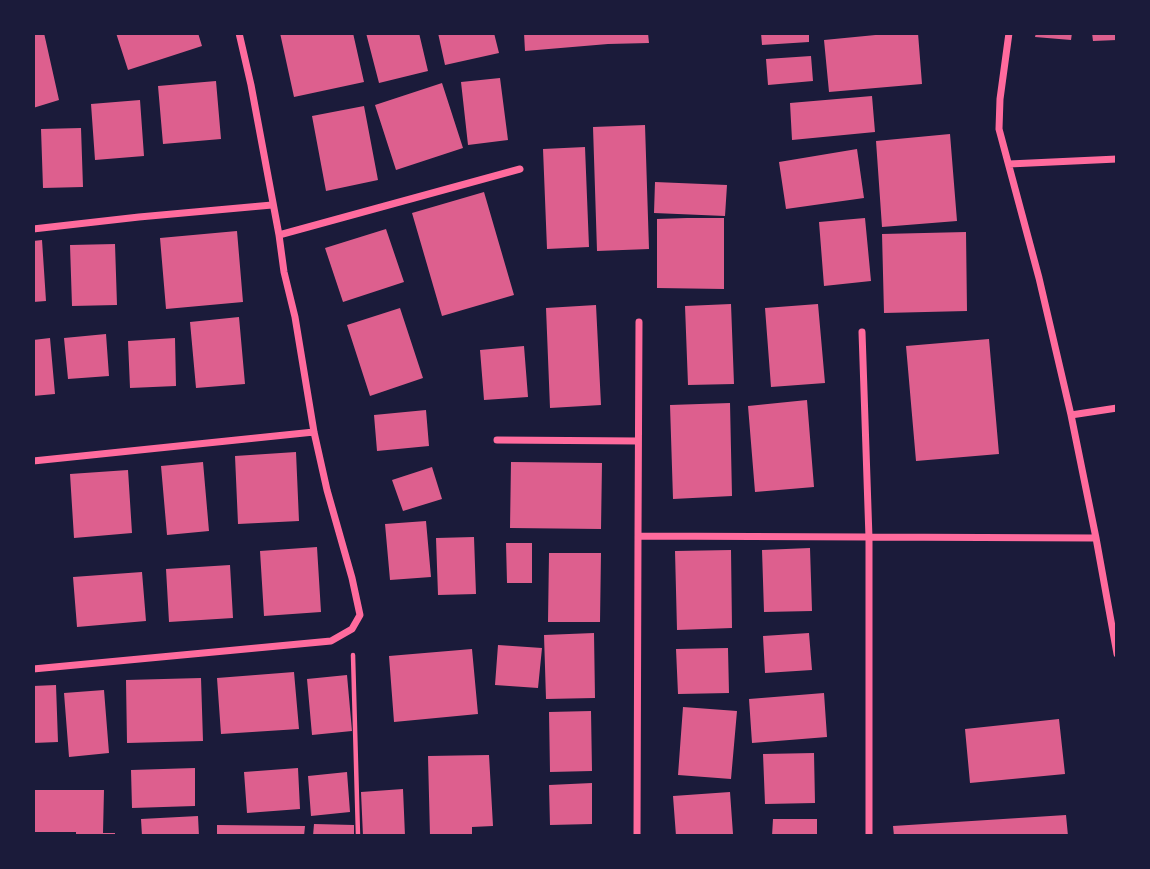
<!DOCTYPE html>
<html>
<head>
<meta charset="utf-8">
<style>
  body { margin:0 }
  #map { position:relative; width:1150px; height:869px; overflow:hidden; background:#1b1b3a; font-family:"Roboto Serif",serif }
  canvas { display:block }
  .frame { position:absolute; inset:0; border:35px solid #1b1b3a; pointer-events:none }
</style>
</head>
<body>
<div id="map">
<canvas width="1150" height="869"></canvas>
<div class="frame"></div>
</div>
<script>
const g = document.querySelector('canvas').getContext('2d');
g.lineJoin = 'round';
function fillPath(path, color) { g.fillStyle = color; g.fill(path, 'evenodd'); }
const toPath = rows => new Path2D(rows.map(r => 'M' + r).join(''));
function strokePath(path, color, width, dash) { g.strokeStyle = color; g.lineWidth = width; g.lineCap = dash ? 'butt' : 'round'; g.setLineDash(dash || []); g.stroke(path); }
const building = toPath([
  [33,33,44,33,59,100,33,108],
  [116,33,198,33,202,46,128,70],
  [280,33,353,33,364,82,294,97],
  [366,33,419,33,428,71,379,83],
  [438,33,494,33,499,53,445,65],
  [524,33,648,33,649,43,608,44,525,51],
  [761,33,809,33,809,42,762,45],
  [896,33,918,33,922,84,829,92,824,40],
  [1036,33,1072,33,1071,40,1035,37],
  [1092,33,1117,33,1117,40,1093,41],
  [811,56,813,81,768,85,766,59],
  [500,78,508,140,468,145,461,82],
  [216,81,221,139,163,144,158,86],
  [442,83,463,148,396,170,375,105],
  [872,96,875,132,792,140,790,103],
  [140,100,144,156,95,160,91,104],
  [364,106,378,180,326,191,312,116],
  [645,125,649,249,597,251,593,127],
  [81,128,83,187,43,188,41,129],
  [950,134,957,221,882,227,876,141],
  [585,147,589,247,547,249,543,149],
  [857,149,864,198,786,209,779,162],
  [655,182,727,185,725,216,654,213],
  [484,192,514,295,442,316,412,213],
  [687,218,724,218,724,289,657,288,657,219],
  [865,218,871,281,824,286,819,222],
  [386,229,404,282,343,302,325,248],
  [237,231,243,302,166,309,160,238],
  [966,232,967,311,884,313,882,234],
  [42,240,46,301,33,302,33,241],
  [115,244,117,305,72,306,70,245],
  [731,304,734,384,688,385,685,306],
  [818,304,825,383,771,387,765,308],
  [596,305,601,405,550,408,546,308],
  [400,308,423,378,370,396,347,325],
  [239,317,245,384,196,388,190,322],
  [106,334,109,376,68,379,64,338],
  [50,338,55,394,33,396,33,340],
  [175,338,176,386,130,388,128,341],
  [989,339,999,454,916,461,906,346],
  [524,346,528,397,484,400,480,350],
  [807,400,814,487,755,492,748,406],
  [730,403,732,496,673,499,670,405],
  [426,410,429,446,377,451,374,415],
  [296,452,299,521,238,524,235,456],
  [203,462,209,531,167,535,161,466],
  [511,462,602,463,601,529,510,528],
  [432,467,442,499,403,511,392,480],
  [128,470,132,533,74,538,70,474],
  [426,521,431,577,390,580,385,524],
  [474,537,476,594,438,595,436,538],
  [506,543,532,543,532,583,507,583],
  [317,547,321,612,264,616,260,551],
  [810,548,812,611,764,612,762,550],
  [731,550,732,628,677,630,675,551],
  [549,553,601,553,600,622,548,622],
  [230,565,233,618,169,622,166,569],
  [142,572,146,621,77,627,73,577],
  [594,633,595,698,546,699,544,635],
  [809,633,812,670,765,673,763,636],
  [498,645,542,648,538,688,495,685],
  [728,648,729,693,678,694,676,649],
  [472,649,478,714,394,722,389,656],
  [294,672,299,729,221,734,217,678],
  [347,675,352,731,312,735,307,679],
  [201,678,203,741,127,743,126,680],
  [56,685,58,742,33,743,33,686],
  [104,690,109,753,69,757,64,693],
  [824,693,827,737,752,743,749,699],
  [683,707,737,711,731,779,678,775],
  [591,711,592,771,550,772,549,712],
  [1059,719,1065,774,970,783,965,729],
  [814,753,815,803,765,804,763,754],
  [489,755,493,826,472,827,472,836,430,836,428,756],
  [195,768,195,806,132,808,131,770],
  [298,768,300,809,247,813,244,772],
  [347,772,350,812,311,816,308,776],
  [592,783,592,824,550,825,549,785],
  [403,789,405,836,363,836,361,792],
  [33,790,104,790,103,833,115,833,115,836,76,836,76,832,33,832],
  [730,792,733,834,676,836,673,796],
  [1066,815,1068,836,894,836,893,826],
  [198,816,199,836,142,836,141,819],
  [773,819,817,819,817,836,772,836],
  [314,824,354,825,354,836,313,836],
  [217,825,305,826,304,836,217,836]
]);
const path = toPath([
  [353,655,358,836]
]);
const minor = toPath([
  [1009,33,1000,99,999,129,1039,278,1071,415,1096,538,1117,654],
  [1009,164,1117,159],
  [33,229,139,217,272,205],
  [279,235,520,169],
  [639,322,638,536,1096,538],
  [862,332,869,538,869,836],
  [1071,415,1117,408],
  [497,440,638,441],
  [33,461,314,432],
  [33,669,331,641,352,629,360,615,352,578,327,490,314,432,295,317,284,272,279,235,251,85,239,33],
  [637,836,638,536]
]);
fillPath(building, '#dd5f8e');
strokePath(path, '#ff6b9d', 4.5);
strokePath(minor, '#ff6b9d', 7);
</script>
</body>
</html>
